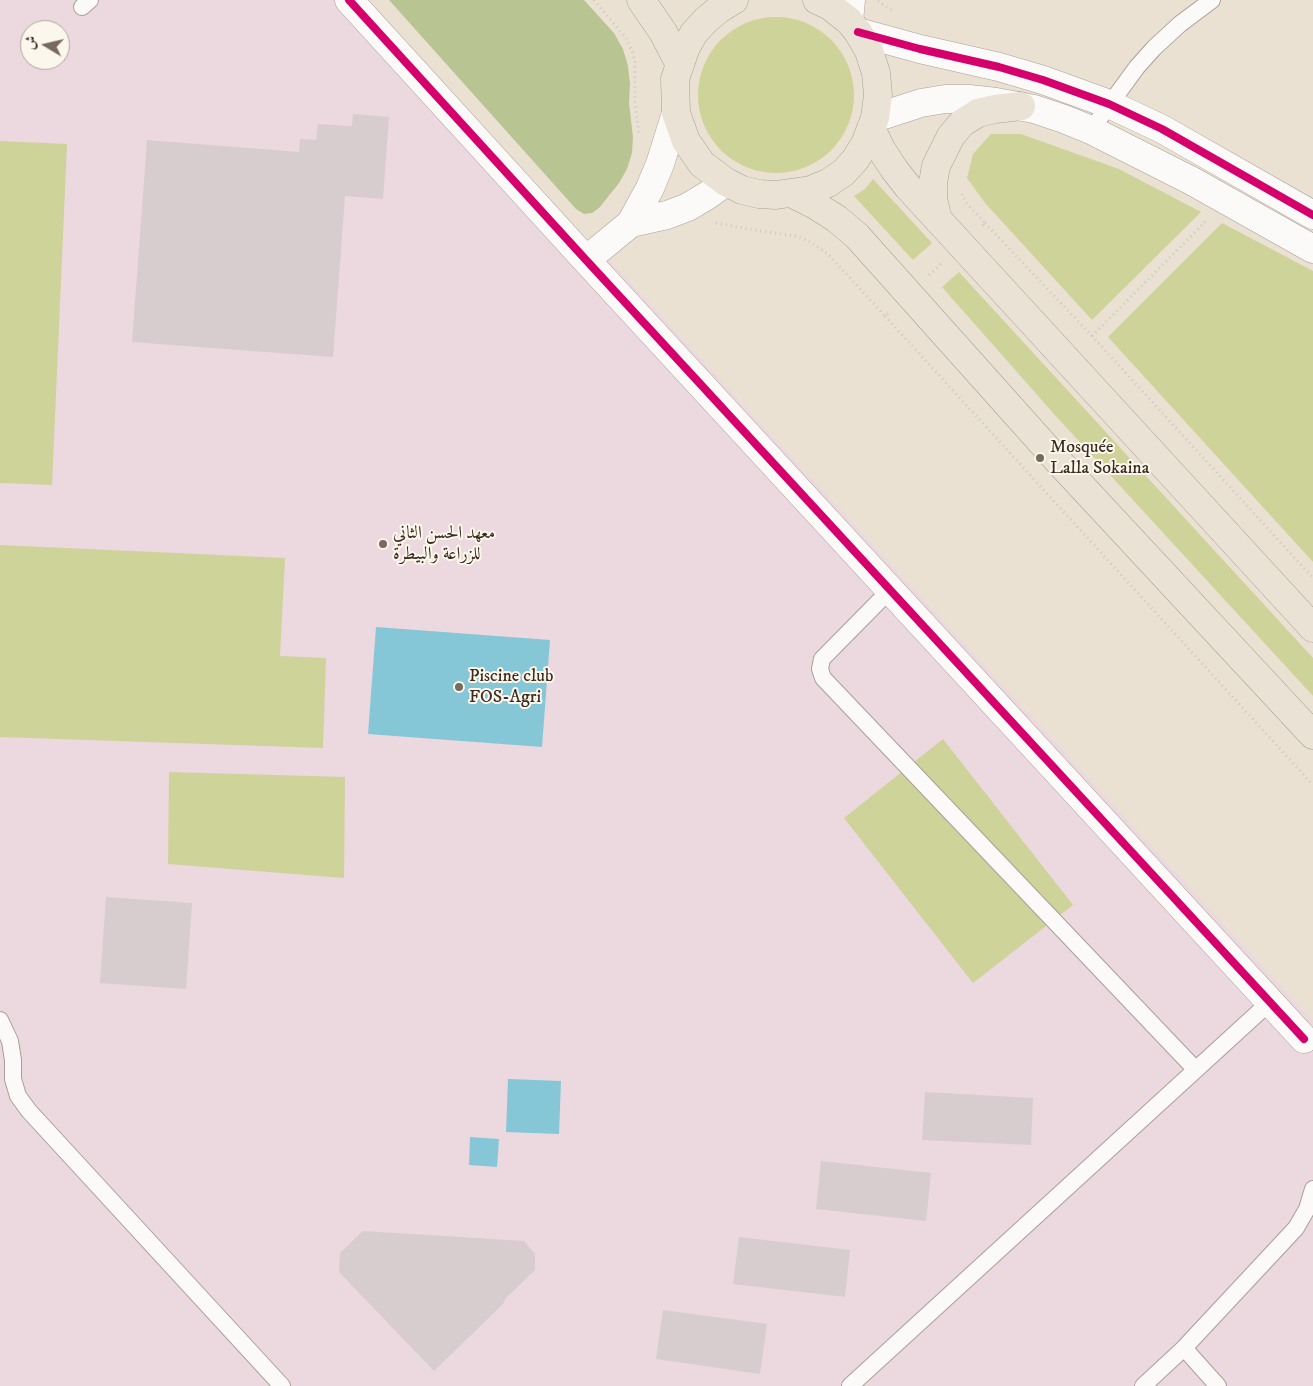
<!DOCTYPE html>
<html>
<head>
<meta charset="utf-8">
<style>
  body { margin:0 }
  #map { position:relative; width:1313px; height:1386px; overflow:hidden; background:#eae1d3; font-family:"IM FELL DW Pica",Amiri,serif }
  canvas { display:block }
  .north { position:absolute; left:20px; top:20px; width:50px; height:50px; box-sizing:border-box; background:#fbf7ec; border:1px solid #aea59a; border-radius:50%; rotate:279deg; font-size:14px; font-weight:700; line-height:20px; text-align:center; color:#3b2a1e }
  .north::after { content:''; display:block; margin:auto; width:18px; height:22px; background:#786a5d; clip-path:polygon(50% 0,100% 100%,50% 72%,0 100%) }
</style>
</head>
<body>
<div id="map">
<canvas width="1313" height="1386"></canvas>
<div class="north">ش</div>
</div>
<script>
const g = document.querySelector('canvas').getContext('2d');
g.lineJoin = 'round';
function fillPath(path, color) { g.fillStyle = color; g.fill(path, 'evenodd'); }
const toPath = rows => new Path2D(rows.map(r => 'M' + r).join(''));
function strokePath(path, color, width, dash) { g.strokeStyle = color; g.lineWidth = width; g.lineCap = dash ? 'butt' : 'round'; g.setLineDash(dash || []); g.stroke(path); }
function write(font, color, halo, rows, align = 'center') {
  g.font = font + ' "IM FELL DW Pica",Amiri,serif'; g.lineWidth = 4; g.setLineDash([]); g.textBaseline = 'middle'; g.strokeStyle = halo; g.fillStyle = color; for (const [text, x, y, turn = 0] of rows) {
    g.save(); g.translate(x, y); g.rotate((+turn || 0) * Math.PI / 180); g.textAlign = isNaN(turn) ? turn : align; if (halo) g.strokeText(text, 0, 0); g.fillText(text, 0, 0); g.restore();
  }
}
const built = toPath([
  [0,0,338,0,617,268,1313,1021,1313,1386,0,1386],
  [30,30,60,30,60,60,30,60]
]);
const green = toPath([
  '698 95a78 78 0 1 1 156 0a78 78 0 1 1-156 0Z',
  [991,134,1021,134,1119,169,1201,212,1092,320,985,203,967,178,973,154],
  [0,141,67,144,52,485,0,483],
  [873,179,932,243,913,260,854,196,865,189],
  [1222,223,1313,271,1313,562,1108,337],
  [959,272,1313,658,1313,696,1054,414,942,287],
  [0,545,285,558,280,656,326,658,323,748,0,737],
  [943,739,1073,905,973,983,844,818],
  [169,772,345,777,344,878,168,864]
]);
const forest = toPath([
  [389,0,584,0,614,33,623,49,628,66,630,84,629,103,633,137,632,153,627,169,619,183,599,208,592,213,584,214,576,209]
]);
const water = toPath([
  [376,627,550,640,542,747,368,734],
  [508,1079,561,1081,559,1134,506,1132],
  [470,1137,499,1139,497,1167,469,1165]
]);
const building = toPath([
  [353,114,389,117,383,199,345,196,333,357,132,342,147,140,299,152,300,139,316,140,318,124,352,126],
  [106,897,192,903,186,989,100,983],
  [925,1092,1033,1098,1031,1145,922,1140],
  [821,1161,931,1173,926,1221,816,1209],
  [363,1231,524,1241,535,1254,535,1270,505,1299,504,1303,434,1371,339,1272,340,1253],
  [739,1237,850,1250,845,1297,733,1284],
  [663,1310,767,1324,760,1374,656,1359]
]);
const path = toPath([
  [594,0,626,38,632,51,635,61,635,103,639,135],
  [878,1,891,10],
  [962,194,966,203,985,223,982,226],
  [716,223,754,230,795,236,807,240,828,254,885,316,890,312],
  [985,223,1092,336,1313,578],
  [929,275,941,264],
  [885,316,1313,785],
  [1092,336,1206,221]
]);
const service = toPath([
  [82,7,90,0],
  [1091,130,1137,67,1154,48,1180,24,1212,0],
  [890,590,822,659,820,669,823,678,1196,1070],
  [0,1020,10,1041,13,1060,13,1079,18,1096,29,1111,282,1386],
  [1184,1348,1218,1386],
  [850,1386,1271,1001],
  [1143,1386,1184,1348,1296,1228,1307,1209,1313,1189]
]);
const minor = toPath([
  [349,0,586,260,1304,1039],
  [849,21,851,0],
  [858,32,920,49,999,67,1043,80,1109,104,1162,129,1313,215],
  [875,118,921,103,945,99,969,99,996,102,1034,109,1064,119,1091,130,1192,181,1313,249],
  [631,223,667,215,688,207,708,195,726,182],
  [586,260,631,223,650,188,660,164,676,113]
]);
const primary = toPath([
  [641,0,663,32,679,63],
  [734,0,719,9,706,20,694,33,686,47,675,79,676,113,686,141,702,164,726,182,742,190,759,194,776,195,811,190,828,183,843,173,855,160,865,144,875,118,878,95,876,73,869,51,858,32,849,21,830,6,817,0],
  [871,128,881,149,894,169,908,187,1313,628],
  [793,194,815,205,837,219,857,236,1060,463,1313,735],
  [938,220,933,199,933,183,936,166,951,136,962,123,978,113,995,109,1021,106]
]);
const cycleway = toPath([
  [349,0,586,260,1304,1039],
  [858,32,920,49,999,67,1043,80,1109,104,1162,129,1313,215]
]);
const markers = [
  [1040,458,5,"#786a5d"],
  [383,544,5,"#786a5d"],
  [459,687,5,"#786a5d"]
];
const poiNames = [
  ["Mosquée",1050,448],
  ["Lalla Sokaina",1050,469],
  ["معهد الحسن الثاني",393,534],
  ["للزراعة والبيطرة",393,555],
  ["Piscine club",469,677],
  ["FOS-Agri",469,698]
];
fillPath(built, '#ecd8df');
fillPath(green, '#ced399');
fillPath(forest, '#b9c493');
fillPath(water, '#85c7d6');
fillPath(building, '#d7cdce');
strokePath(service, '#a7a096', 18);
strokePath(minor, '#a7a096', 29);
strokePath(primary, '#a7a096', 29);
strokePath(path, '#cbc8c5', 3, [1, 4]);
strokePath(service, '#fcfaf8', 16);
strokePath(minor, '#fcfaf8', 28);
strokePath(primary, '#ebe2d6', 28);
strokePath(cycleway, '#d6006c', 8);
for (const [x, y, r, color] of markers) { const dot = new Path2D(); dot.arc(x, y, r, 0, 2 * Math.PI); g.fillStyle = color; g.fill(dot); strokePath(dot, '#fbf7ec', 2); }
write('18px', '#3b2a1e', '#fbf7ec', poiNames, 'left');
</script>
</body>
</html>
